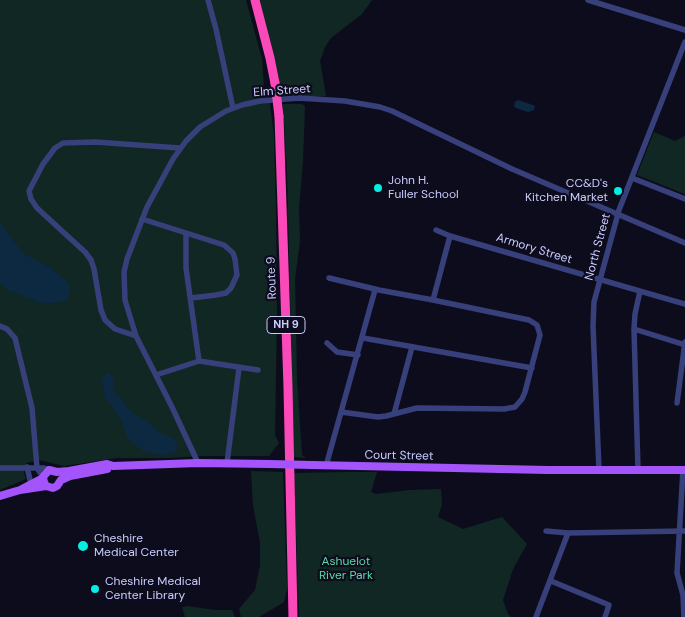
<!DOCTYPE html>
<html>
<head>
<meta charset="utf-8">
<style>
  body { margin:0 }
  canvas { display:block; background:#0d0c1d }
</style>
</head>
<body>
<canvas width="685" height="617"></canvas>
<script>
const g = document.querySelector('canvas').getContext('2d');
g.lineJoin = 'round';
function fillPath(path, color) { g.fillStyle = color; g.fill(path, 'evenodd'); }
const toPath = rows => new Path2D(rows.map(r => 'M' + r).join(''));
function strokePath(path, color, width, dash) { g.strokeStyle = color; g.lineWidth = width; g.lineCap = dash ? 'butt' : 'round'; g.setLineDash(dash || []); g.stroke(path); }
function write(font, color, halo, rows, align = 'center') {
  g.font = font + ' "DM Sans",sans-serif'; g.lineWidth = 4.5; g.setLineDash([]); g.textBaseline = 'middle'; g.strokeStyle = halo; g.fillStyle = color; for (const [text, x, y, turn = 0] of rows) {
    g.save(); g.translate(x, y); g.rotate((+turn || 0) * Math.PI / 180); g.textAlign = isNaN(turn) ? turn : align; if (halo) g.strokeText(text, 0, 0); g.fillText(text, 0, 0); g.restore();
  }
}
const green = toPath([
  [0,0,246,0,262,59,264,87,268,90,274,135,276,210,277,312,275,435,279,443,269,456,202,456,168,458,117,458,64,466,39,460,26,463,24,473,26,479,0,490],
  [260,0,372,0,362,14,331,38,325,47,320,61,326,96,283,96],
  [283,104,301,104,305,106,303,161,299,209,300,241,295,279,297,380,302,455,306,458,294,457,287,172],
  [654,132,675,141,685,136,685,194,637,175],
  [251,471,283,472,287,589,284,602,259,617,241,617,239,609,255,590,260,565,260,543,253,505],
  [347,472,377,472,371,492,376,494,410,490,441,489,442,504,438,517,463,529,502,517,527,544,513,569,503,600,508,614,511,617,299,617,294,473],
  [187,606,215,610,232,610,235,617,185,617,182,607]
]);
const water = toPath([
  [518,100,533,105,535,106,534,110,528,112,516,108,514,106,515,102],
  [0,223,23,253,51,268,65,279,70,289,68,297,65,301,44,304,8,290,0,283],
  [110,373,113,379,114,391,132,412,149,423,159,432,173,438,178,445,175,452,161,455,144,451,132,443,128,439,121,419,105,398,102,381,105,374]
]);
const minor = toPath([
  [208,0,216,29,233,108],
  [588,0,685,30],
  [632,178,685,199],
  [142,219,224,245,233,253,235,259,237,275,231,288,226,293,216,295,191,298],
  [436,230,450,236,685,304],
  [186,233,186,268,199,361],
  [329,278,379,290,433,300,529,320,537,325,540,335,525,392,522,399,515,407,504,409,417,408,386,416,378,417,341,412],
  [433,300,450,236],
  [0,326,7,329,15,338,32,408,37,468,43,477],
  [634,329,685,345],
  [136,336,115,329,105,320,101,310,94,269,91,260,85,252,37,208,31,199,29,191,43,164,55,148,63,143,95,142,180,148],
  [363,338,532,368],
  [327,343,337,352,358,355],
  [156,375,199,361,258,370],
  [677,403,685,342],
  [394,414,412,347],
  [198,463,172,407,136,336,125,300,124,272,127,259,147,207,173,159,186,141,200,127,226,111,242,105,260,101,299,98,345,101,380,107,392,111,512,169,685,243],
  [227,463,239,368],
  [326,466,375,290],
  [27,467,31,484],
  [0,468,44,468,49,470],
  [599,470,593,326,594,302,619,210,685,42],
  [638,470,634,329,635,314,640,291],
  [683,470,677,573,683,595,684,617],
  [546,531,568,533,685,531],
  [551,581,609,605,605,617],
  [536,617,568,533]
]);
const major = toPath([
  [312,465,548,470,685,470],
  [46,486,44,482,43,477,49,470,57,472,69,471,107,464,113,466,198,463,270,464],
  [20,490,46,486,53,488,57,486,61,480,70,476,107,469],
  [0,496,20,490,43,478]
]);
const highway = toPath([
  [255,0,270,58,275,83],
  [279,116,288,387,293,617]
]);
const majorBridge = toPath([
  [270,464,312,465]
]);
const highwayBridge = toPath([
  [275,83,279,116]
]);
const markers = [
  [378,188,5,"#06ede1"],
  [618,191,5,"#06ede1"],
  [83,546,6,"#06ede1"],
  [95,589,5,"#06ede1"]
];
const shields = [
  [286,325,38]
];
const shieldNames = [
  ["NH 9",286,325]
];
const streetNames = [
  ["Elm Street",282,91,-4],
  ["North Street",598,247,-75],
  ["Armory Street",534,249,17],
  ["Route 9",272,278,-92],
  ["Court Street",399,456,1]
];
const poiNames = [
  ["John H.",388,181],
  ["Fuller School",388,195],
  ["CC&D's",608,184,"right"],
  ["Kitchen Market",608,198,"right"],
  ["Cheshire",94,539],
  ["Medical Center",94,553],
  ["Cheshire Medical",105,582],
  ["Center Library",105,596]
];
const parkNames = [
  ["Ashuelot",346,562],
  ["River Park",346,576]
];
fillPath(green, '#102723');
fillPath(water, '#0d2941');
strokePath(minor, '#38407b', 5.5);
strokePath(major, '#a354fa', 8);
strokePath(highway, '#fa49b9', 9);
strokePath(majorBridge, '#a354fa', 8);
strokePath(highwayBridge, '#fa49b9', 9);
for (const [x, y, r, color] of markers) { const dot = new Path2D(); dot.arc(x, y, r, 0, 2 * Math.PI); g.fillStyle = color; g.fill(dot); strokePath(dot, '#0d0c1d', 2); }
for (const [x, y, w] of shields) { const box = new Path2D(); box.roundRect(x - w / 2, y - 8.5, w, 17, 4); g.fillStyle = '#0d0c1d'; g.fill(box); strokePath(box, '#caccfe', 1); }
write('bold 11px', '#caccfe', null, shieldNames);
write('12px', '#caccfe', '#0d0c1d', streetNames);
write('12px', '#caccfe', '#0d0c1d', poiNames, 'left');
write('12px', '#59dba6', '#0d0c1d', parkNames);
</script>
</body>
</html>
